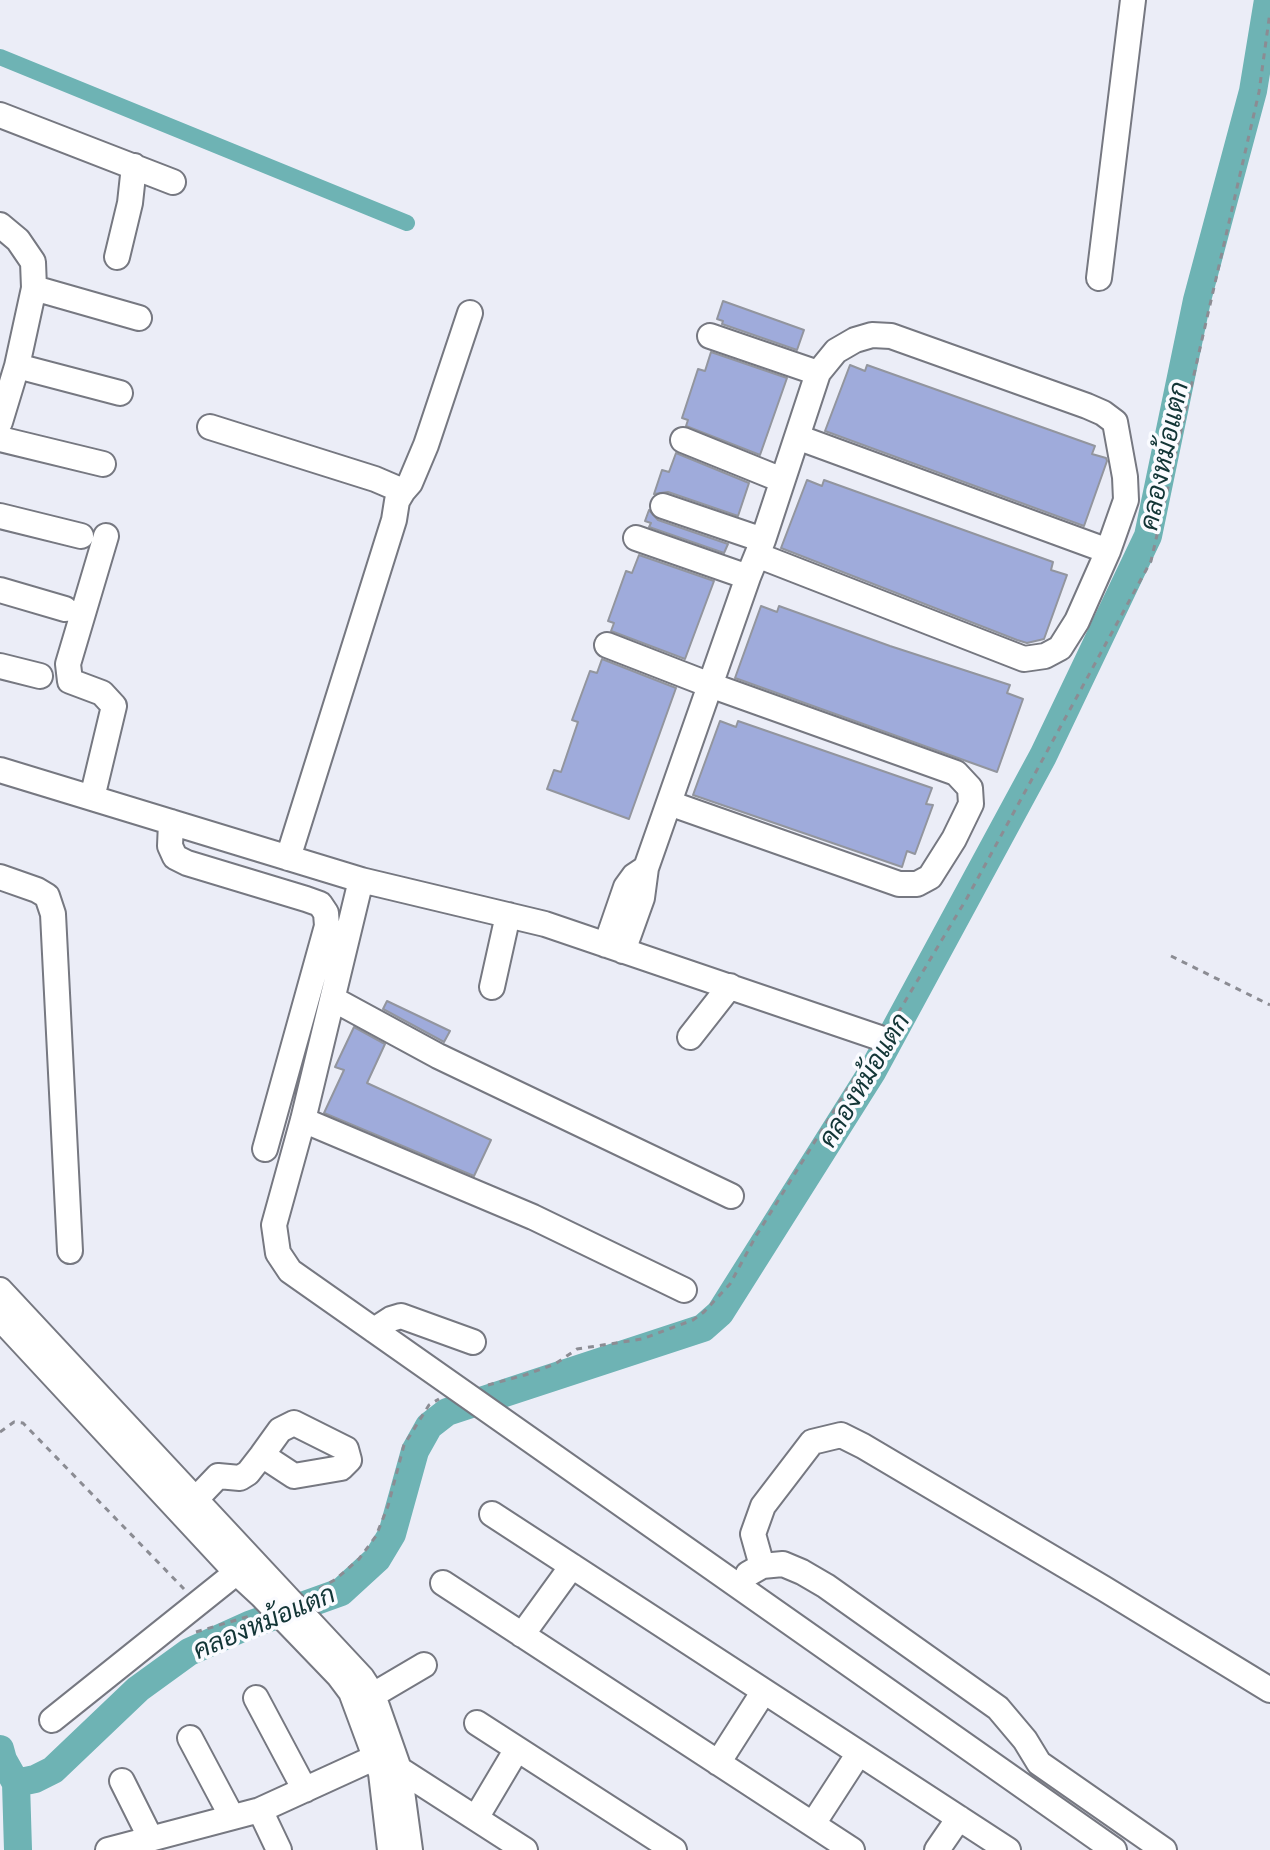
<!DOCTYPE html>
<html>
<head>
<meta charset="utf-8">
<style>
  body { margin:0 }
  canvas { display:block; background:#ebedf7 }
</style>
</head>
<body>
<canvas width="1270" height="1850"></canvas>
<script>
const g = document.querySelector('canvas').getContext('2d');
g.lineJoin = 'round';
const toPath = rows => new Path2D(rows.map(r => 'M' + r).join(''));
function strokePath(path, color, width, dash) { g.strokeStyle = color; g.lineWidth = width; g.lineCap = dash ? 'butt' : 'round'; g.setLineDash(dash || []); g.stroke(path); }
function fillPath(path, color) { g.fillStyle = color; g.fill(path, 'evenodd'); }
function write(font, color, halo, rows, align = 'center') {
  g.font = font + ' "Exo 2",Sarabun,sans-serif'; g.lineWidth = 7; g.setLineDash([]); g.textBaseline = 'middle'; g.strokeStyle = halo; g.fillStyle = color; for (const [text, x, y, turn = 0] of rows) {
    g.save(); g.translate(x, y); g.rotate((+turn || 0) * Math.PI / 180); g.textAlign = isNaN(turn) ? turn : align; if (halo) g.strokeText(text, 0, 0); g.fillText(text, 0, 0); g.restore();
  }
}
const canal = toPath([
  [0,57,407,223]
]);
const river = toPath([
  [0,1749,3,1760,16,1783,18,1850],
  [16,1783,35,1779,53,1770,138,1689,189,1652,249,1625,341,1592,377,1559,392,1534,415,1451,429,1426,447,1412,703,1328,720,1313,872,1072,1043,756,1148,536,1197,300,1253,91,1268,0]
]);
const building = toPath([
  [723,301,804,330,797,350,722,324,723,321,717,319,723,301],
  [711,352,787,378,760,455,686,426,688,420,682,418,698,369,705,371,711,352],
  [850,365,865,371,867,365,1095,446,1092,454,1106,458,1107,461,1084,526,825,431,850,365],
  [676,453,749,483,738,516,668,492,654,494,662,470,669,472,676,453],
  [807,480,822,486,824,480,1053,562,1051,570,1067,575,1044,639,1027,643,1017,640,781,548,807,480],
  [649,510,658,520,728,544,724,553,649,527,651,523,645,521,649,510],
  [639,555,714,581,685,659,611,631,614,623,608,621,626,571,632,573,639,555],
  [761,606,777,612,779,606,890,646,1010,685,1007,693,1023,699,997,772,735,678,761,606],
  [602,659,676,688,629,819,547,789,554,770,561,772,578,722,572,720,590,671,597,673,602,659],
  [720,721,736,727,738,721,932,788,926,804,933,805,915,854,907,851,902,867,693,795,720,721],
  [387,1001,450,1031,444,1042,383,1009,387,1001],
  [354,1027,385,1044,367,1083,491,1140,474,1176,324,1113,344,1070,335,1067,354,1027]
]);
const path = toPath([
  [1171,956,1270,1005],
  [892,1023,967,898,1151,561,1259,92,1270,12],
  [488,1385,525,1375,555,1364,577,1349,642,1339,693,1320,704,1312,730,1284,756,1236,865,1061,870,1056],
  [0,1432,14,1422,23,1423,184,1589],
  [309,1595,336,1579,359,1559,376,1536,388,1506,404,1445,429,1405,439,1399],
  [196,1632,253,1615]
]);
const minor = toPath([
  [0,115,173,182],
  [0,225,18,240,33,262,34,288,17,366,0,422],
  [117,257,130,203,134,166],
  [1099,278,1133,0],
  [34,288,139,318],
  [710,336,818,373],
  [17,366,120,393],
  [210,427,375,479,403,491,397,501,394,520,288,858],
  [797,437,1108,551],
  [0,439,103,464],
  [683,440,782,480],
  [403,491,410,483,426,445,470,313],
  [663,506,763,540],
  [0,516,81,536],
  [636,538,748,577],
  [0,590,65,609],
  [607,645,710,685,956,773,970,788,971,804,954,839,930,877,917,884,899,884,669,803],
  [0,666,40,676],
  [0,770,361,880,303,1120,274,1225,278,1253,290,1271,1114,1850],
  [92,798,114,706,102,693,70,681,68,664,106,536],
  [171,822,170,846,175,857,187,863,306,899,320,904,326,913,327,926,265,1149],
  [0,877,37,890,47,896,53,914,70,1251],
  [361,880,545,924,883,1039],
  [606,945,626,887,634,876,646,868],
  [623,951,642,898,646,868,748,577,757,555,763,540,818,373,836,351,855,340,872,335,891,336,1087,406,1103,413,1115,422,1125,477,1126,500,1108,551,1077,621,1060,648,1045,656,1024,659,757,555],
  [492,987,508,915],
  [333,999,438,1056,731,1196],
  [690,1037,730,986],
  [303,1120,533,1217,684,1290],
  [0,1290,362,1678,373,1695,399,1769,410,1850],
  [0,1318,236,1572,262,1596,339,1676,351,1692,381,1773,390,1850],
  [374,1330,391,1319,401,1316,473,1342],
  [196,1499,218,1476,240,1478,248,1473,262,1455,280,1430,294,1423,346,1449,349,1460,341,1468,294,1476,262,1455],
  [492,1514,1008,1850],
  [762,1566,753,1534,763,1506,812,1442,841,1435,863,1446,1103,1588,1270,1690],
  [748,1574,762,1566,783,1564,802,1572,826,1586,998,1708,1025,1740,1039,1763,1164,1850],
  [443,1583,852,1850],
  [522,1635,572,1566],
  [373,1695,424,1665],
  [256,1698,305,1790],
  [52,1720,247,1564],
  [477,1723,674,1850],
  [190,1738,232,1817],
  [718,1763,764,1691],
  [399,1769,525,1850],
  [122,1781,150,1837],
  [260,1810,279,1850],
  [476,1818,517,1749],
  [813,1824,859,1753],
  [108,1850,260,1810,387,1752],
  [937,1850,959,1818]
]);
const waterNames = [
  ["คลองหม้อแตก",1164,456,-78],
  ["คลองหม้อแตก",864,1080,-59],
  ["คลองหม้อแตก",264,1622,-23]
];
strokePath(canal, '#6eb3b4', 16);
strokePath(river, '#6eb3b4', 28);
fillPath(building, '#9fabdb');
strokePath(building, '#92959e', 2);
strokePath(minor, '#767881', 28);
strokePath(path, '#8b8c93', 3, [6, 6]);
strokePath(minor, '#fff', 24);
write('italic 26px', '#123536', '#fafbff', waterNames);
</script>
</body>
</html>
